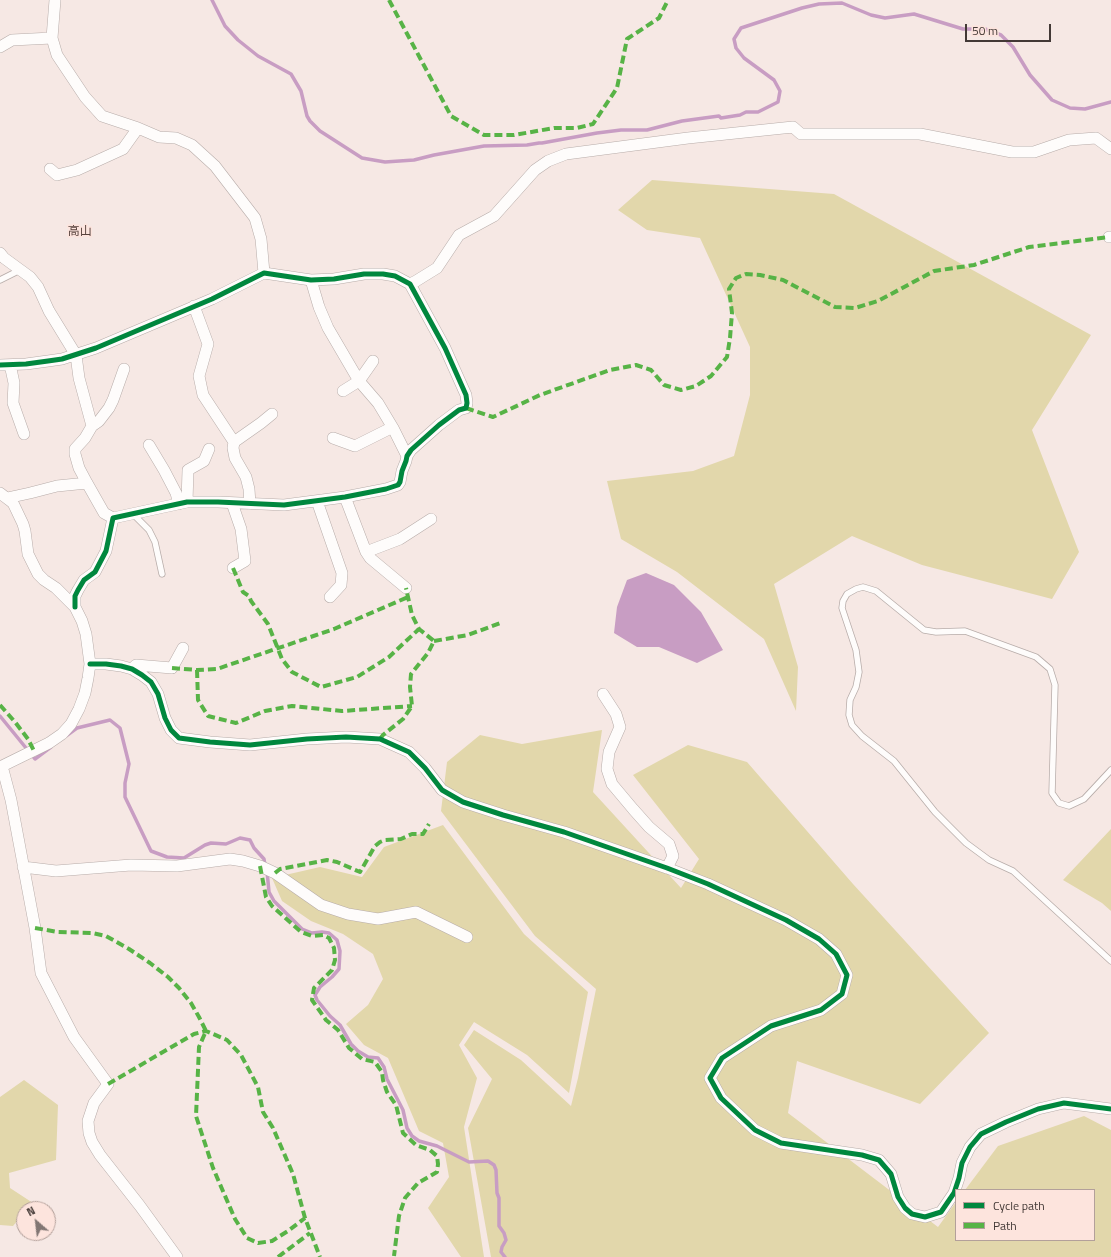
<!DOCTYPE html>
<html>
<head>
<meta charset="utf-8">
<style>
  body { margin:0 }
  #map { position:relative; width:1111px; height:1257px; overflow:hidden; background:#f6e8e4; font-family:"Titillium Web",sans-serif }
  canvas { display:block }
  .legend { position:absolute; left:955px; top:1189px; width:140px; height:52px; box-sizing:border-box; background:#fde4dd; border:1px solid #b3a09a; margin:0; padding:5px 7px; list-style:none; font-size:12px; color:#433936 }
  .legend li { display:flex; align-items:center; gap:8px; height:20px }
  .legend b { width:20px; border:1px solid #b3a09a }
  .north { position:absolute; left:16px; top:1201px; width:40px; height:40px; box-sizing:border-box; background:#fde4dd; border:1px solid #b3a09a; border-radius:50%; rotate:332deg; font-size:11px; font-weight:700; line-height:16px; text-align:center; color:#433936 }
  .north::after { content:''; display:block; margin:auto; width:14px; height:18px; background:#827673; clip-path:polygon(50% 0,100% 100%,50% 72%,0 100%) }
  .scale { position:absolute; left:965px; top:24px; width:86px; height:18px; box-sizing:border-box; border:2px solid #433936; border-top:0; padding-left:5px; font-size:12px; line-height:14px; white-space:nowrap; color:#433936; -webkit-text-stroke:3px #fde4dd; paint-order:stroke }
</style>
</head>
<body>
<div id="map">
<canvas width="1111" height="1257"></canvas>
<ul class="legend">
<li><b style="height:5px;background:#00873e"></b>Cycle path</li>
<li><b style="height:5px;background:#57b346"></b>Path</li>
</ul>
<div class="north">N</div>
<div class="scale">50 m</div>
</div>
<script>
const g = document.querySelector('canvas').getContext('2d');
g.lineJoin = 'round';
function fillPath(path, color) { g.fillStyle = color; g.fill(path, 'evenodd'); }
const toPath = rows => new Path2D(rows.map(r => 'M' + r).join(''));
function strokePath(path, color, width, dash) { g.strokeStyle = color; g.lineWidth = width; g.lineCap = dash ? 'butt' : 'round'; g.setLineDash(dash || []); g.stroke(path); }
function write(font, color, halo, rows, align = 'center') {
  g.font = font + ' "Titillium Web","Noto Sans JP",sans-serif'; g.lineWidth = 3; g.setLineDash([]); g.textBaseline = 'middle'; g.strokeStyle = halo; g.fillStyle = color; for (const [text, x, y, turn = 0] of rows) {
    g.save(); g.translate(x, y); g.rotate((+turn || 0) * Math.PI / 180); g.textAlign = isNaN(turn) ? turn : align; if (halo) g.strokeText(text, 0, 0); g.fillText(text, 0, 0); g.restore();
  }
}
const green = toPath([
  [652,180,834,194,1091,335,1032,430,1079,552,1052,599,922,565,852,536,774,584,798,667,796,711,764,639,677,572,621,539,607,481,693,471,734,456,750,395,750,347,700,238,647,230,618,210],
  [602,730,593,792,681,888,699,859,633,775,688,745,747,762,853,884,989,1033,920,1104,797,1061,788,1113,938,1227,956,1202,956,1240,1094,1240,1094,1190,965,1190,998,1146,1084,1116,1111,1130,1111,1257,491,1257,468,1128,492,1079,464,1045,474,1030,521,1060,571,1106,578,1078,596,989,535,936,441,811,447,762,480,735,522,744],
  [443,825,524,934,588,992,569,1093,527,1055,474,1022,459,1045,477,1078,464,1127,484,1257,461,1257,428,1208,449,1177,443,1143,419,1131,388,1058,364,1045,346,1024,368,1005,383,979,373,954,343,934,311,921,282,901,272,878,320,867,362,877,384,847],
  [1111,829,1111,911,1102,903,1063,880],
  [24,1080,58,1105,56,1160,9,1173,10,1188,33,1203,28,1209,24,1209,24,1213,13,1226,0,1225,0,1097]
]);
const water = toPath([
  [646,573,674,585,701,612,723,650,697,663,659,647,637,647,614,633,617,607,627,580]
]);
const stream = toPath([
  [212,0,225,26,238,40,258,56,291,74,301,91,307,116,310,121,320,131,362,158,385,162,414,160,434,155,484,146,527,145,539,143,542,143,597,133,621,130,647,130,682,121,719,116,721,118,740,115,746,112,758,112,778,102,780,91,774,80,744,58,736,48,734,39,741,28,802,8,819,4,842,3,871,15,885,18,914,14,963,29,985,29,1001,35,1013,47,1030,75,1052,100,1070,108,1085,109,1111,102],
  [0,716,35,759,51,747],
  [66,736,77,728,110,720,120,728,129,764,125,783,125,797,151,851,167,857,184,858,205,845,211,843,226,844,240,838,250,840,254,848,264,859,265,865],
  [267,871,269,892,274,901,302,929,312,933,322,932,329,933,337,940,340,951,339,969,332,977,320,987,315,995,317,1000,330,1016,340,1025,351,1044,358,1051,368,1057,378,1058,384,1067,387,1079,403,1110,407,1128,412,1136,419,1141,437,1146,469,1162,488,1161,494,1165,496,1170,497,1193,499,1198,499,1226,504,1233,506,1240,502,1247,501,1252,505,1257]
]);
const lane = toPath([
  [0,280,20,270],
  [135,513,135,516,149,530,155,542,162,574],
  [1111,770,1084,799,1069,806,1059,803,1052,793,1055,685,1050,669,1036,657,965,631,936,632,924,630,876,591,863,587,856,589,847,594,843,601,842,608,856,650,859,672,856,687,850,700,849,715,852,725,862,736,894,761,935,812,966,843,989,860,1013,871,1111,961]
]);
const street = toPath([
  [55,0,52,38,57,55,85,97,102,116,138,128,159,137,176,138,192,145,215,166,255,218,261,239,264,273],
  [0,47,12,40,52,38],
  [50,169,57,175,77,170,123,149,138,128],
  [1109,237,1111,237],
  [0,253,4,258,30,277,38,287,49,311,76,355,79,378,92,426],
  [311,280,319,307,328,328,359,381,378,403,393,428,407,456],
  [410,284,416,281,437,268,459,235,494,216,535,170,548,161,566,154,688,138,793,127,801,134,920,134,1012,152,1034,152,1069,140,1096,138,1111,149],
  [194,306,208,344,199,376,203,395,234,442,233,448,235,458,246,477,249,489,250,504],
  [0,365,26,364,48,361,62,359,96,348,212,299,264,273,311,280,334,279,364,274,383,274,395,276,410,284,445,348,466,395,467,403,466,408,459,410,439,425,411,450,407,456,406,461,402,471,400,482,398,485,386,489,345,497,284,505,218,502,187,502,113,518,106,551,95,572,84,580,78,590,75,596,75,607],
  [11,365,11,369,14,383,13,403,24,434],
  [343,391,359,381,373,361],
  [333,438,355,446,391,428,393,428],
  [234,442,261,423,272,414],
  [149,445,164,470,176,493,179,504],
  [0,493,13,503,23,524,25,531,28,554,38,574,44,580,56,588,75,607,82,621,86,634,90,664,88,678,85,693,79,709,71,724,62,734,49,743,0,767],
  [345,497,366,552,370,558,406,588],
  [7,498,30,493,57,486,87,483],
  [317,501,342,573,341,585,330,597],
  [187,502,188,470,204,461,209,449],
  [232,503,241,529,245,561,233,568],
  [113,518,104,513,87,483,79,468,75,454,75,449,85,438,92,426,99,421,109,408,113,400,124,369],
  [366,552,400,539,431,519],
  [90,664,106,664,121,666,132,669,142,675,151,682,158,694,165,718,171,730,179,738,210,742,250,745,307,739,346,737,380,739,409,752,425,768,442,790,463,802,503,815,564,832,667,868,708,884,786,920,819,939,836,954,847,975,842,994,821,1010,771,1026,722,1058,710,1078,721,1098,755,1130,781,1143,862,1155,879,1160,891,1174,898,1197,905,1208,912,1214,925,1217,941,1212,954,1193,959,1178,962,1163,970,1147,981,1134,1006,1122,1038,1109,1064,1103,1111,1109],
  [132,669,136,665,172,668,183,648],
  [603,694,616,714,620,727,609,752,607,769,612,784,633,809,649,827,669,844,673,856,667,868],
  [2,766,11,800,35,928,41,973,74,1037,108,1084,94,1103,88,1121,89,1133,92,1142,100,1155,140,1206,177,1257],
  [23,867,56,871,131,865,177,866,230,859,243,861,260,866,275,873,321,905,348,914,378,919,416,912,467,937]
]);
const quiet = toPath([
  [389,0,451,116,484,135,514,135,554,128,577,128,593,124,617,88,627,39,659,18,668,0],
  [466,408,493,417,540,395,610,370,636,365,651,370,664,385,681,390,696,386,711,376,727,357,730,338,732,313,729,289,736,278,746,274,760,275,783,280,835,307,855,308,878,301,934,271,974,265,1029,247,1109,237],
  [233,568,243,592,249,596,251,601,268,624,282,659,292,672,321,687,357,677,389,657,419,629],
  [434,641,468,635,503,622],
  [172,668,197,670,217,669,334,629,408,597],
  [197,670,198,700,208,716,236,723,265,711,292,706,342,711,412,706],
  [0,705,15,722,28,739,34,751],
  [380,739,383,735,403,719,412,706,410,687,411,674,428,653,434,641,419,629,412,615,406,588],
  [260,866,266,897,272,906,301,932,312,936,323,935,329,938,334,948,335,960,332,970,314,988,312,1000,326,1020,338,1030,349,1048,362,1059,375,1062,382,1072,383,1080,387,1092,396,1105,403,1133,416,1145,430,1150,437,1156,438,1164,437,1172,418,1183,405,1198,399,1216,394,1256],
  [275,873,280,869,327,860,337,862,360,872,375,846,380,842,385,840,401,839,412,834,423,834,429,824],
  [35,928,58,932,92,933,106,936,129,949,150,963,168,977,179,988,191,1003,199,1017,206,1031,199,1047,196,1116,213,1168,235,1219,247,1238,258,1243,272,1241,288,1231,305,1218],
  [108,1084,194,1034,206,1031,227,1040,241,1055,258,1087,263,1112,273,1128,293,1174,305,1218,320,1257],
  [278,1257,310,1233]
]);
const cycleway = toPath([
  [0,365,26,364,48,361,62,359,96,348,212,299,264,273,311,280,334,279,364,274,383,274,395,276,410,284,445,348,466,395,467,403,466,408,459,410,439,425,411,450,407,456,406,461,402,471,400,482,398,485,386,489,345,497,284,505,218,502,187,502,113,518,106,551,95,572,84,580,78,590,75,596,75,607],
  [90,664,106,664,121,666,132,669,142,675,151,682,158,694,165,718,171,730,179,738,210,742,250,745,307,739,346,737,380,739,409,752,425,768,442,790,463,802,503,815,564,832,667,868,708,884,786,920,819,939,836,954,847,975,842,994,821,1010,771,1026,722,1058,710,1078,721,1098,755,1130,781,1143,862,1155,879,1160,891,1174,898,1197,905,1208,912,1214,925,1217,941,1212,954,1193,959,1178,962,1163,970,1147,981,1134,1006,1122,1038,1109,1064,1103,1111,1109]
]);
const neighbourhoodNames = [
  ["高山",80,232]
];
fillPath(green, '#e2d7ab');
fillPath(water, '#c89dc3');
strokePath(stream, '#c89dc3', 3.5);
strokePath(lane, '#b7aca9', 7);
strokePath(street, '#b7aca9', 12);
strokePath(lane, '#fefcfb', 5.5);
strokePath(street, '#fefcfb', 11);
strokePath(quiet, '#57b346', 4, [8, 4]);
strokePath(cycleway, '#00873e', 5);
write('12px', '#57423d', '#fde4dd', neighbourhoodNames);
</script>
</body>
</html>
